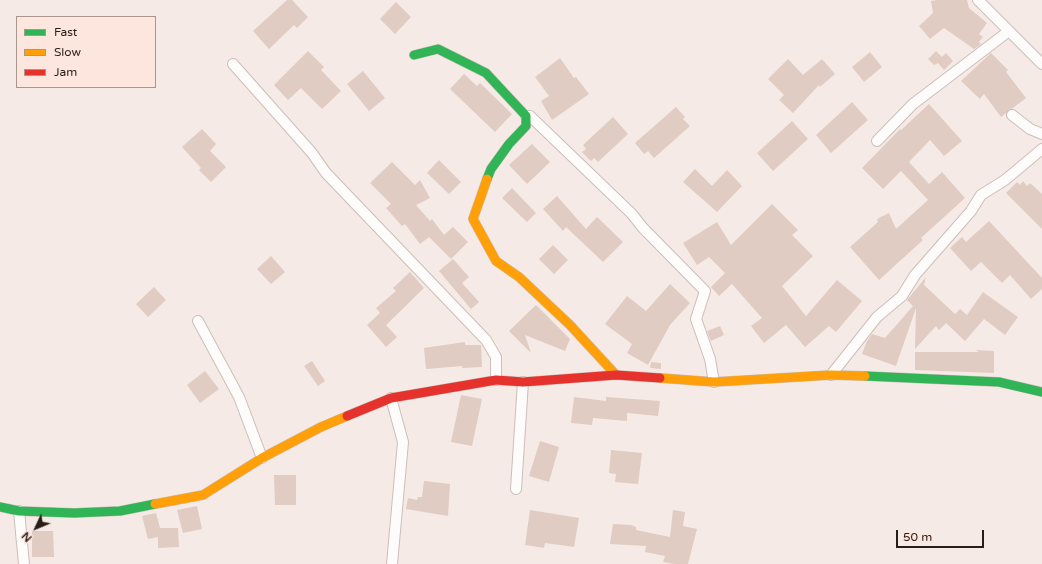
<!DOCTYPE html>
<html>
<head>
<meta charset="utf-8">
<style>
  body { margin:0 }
  #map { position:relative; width:1042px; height:564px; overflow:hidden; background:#f5eae5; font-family:"Varela Round",sans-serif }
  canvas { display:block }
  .legend { position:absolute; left:16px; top:16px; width:140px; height:72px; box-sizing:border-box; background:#fce6de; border:1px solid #a8968f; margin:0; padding:5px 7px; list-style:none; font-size:12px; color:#2a1d18 }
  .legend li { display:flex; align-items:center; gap:8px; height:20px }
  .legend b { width:20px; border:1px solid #a8968f }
  .north { position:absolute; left:16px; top:508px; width:40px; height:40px; -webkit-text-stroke:3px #fce6de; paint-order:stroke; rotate:226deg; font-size:11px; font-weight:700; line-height:16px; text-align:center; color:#2a1d18 }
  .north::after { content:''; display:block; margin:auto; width:14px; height:18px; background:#2a1d18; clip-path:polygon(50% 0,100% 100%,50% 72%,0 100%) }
  .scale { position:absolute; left:896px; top:530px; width:88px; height:18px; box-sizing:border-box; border:2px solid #2a1d18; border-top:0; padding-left:5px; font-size:12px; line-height:14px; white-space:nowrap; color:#2a1d18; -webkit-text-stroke:3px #fce6de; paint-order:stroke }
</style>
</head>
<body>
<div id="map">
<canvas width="1042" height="564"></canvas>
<ul class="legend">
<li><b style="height:5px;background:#30b455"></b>Fast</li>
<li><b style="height:5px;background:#ff9f0a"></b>Slow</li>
<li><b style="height:5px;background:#e5322d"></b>Jam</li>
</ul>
<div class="north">N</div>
<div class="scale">50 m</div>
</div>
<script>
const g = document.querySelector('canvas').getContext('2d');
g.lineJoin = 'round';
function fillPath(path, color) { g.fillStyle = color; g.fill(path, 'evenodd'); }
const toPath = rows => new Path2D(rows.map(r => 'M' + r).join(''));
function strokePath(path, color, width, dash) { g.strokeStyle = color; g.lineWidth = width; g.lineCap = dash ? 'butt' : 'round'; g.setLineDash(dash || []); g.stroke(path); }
const building = toPath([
  [287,0,292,0,308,17,297,28,294,25,269,49,253,31],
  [937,0,967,0,969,8,987,23,979,34,983,37,979,42,981,44,974,49,944,28,930,39,919,26,933,13,931,1],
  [396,2,411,17,395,34,380,19],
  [308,51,324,67,321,70,341,91,322,109,301,88,288,100,274,85],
  [936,51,942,57,946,53,953,61,944,70,938,63,934,65,928,59],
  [870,52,882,67,864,82,852,67],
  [991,53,1008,70,1006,72,1026,98,1001,117,984,94,980,99,961,81],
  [560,58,574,78,576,77,589,94,552,120,541,101,549,96,535,77],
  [788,59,803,75,822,59,835,74,820,87,819,85,793,113,779,100,784,95,768,79],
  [363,71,385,98,369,111,347,84],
  [464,74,477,86,480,83,512,114,495,132,450,89],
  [852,102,868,120,831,153,816,135],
  [929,104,962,141,944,156,930,140,909,162,929,184,942,172,965,198,921,238,923,240,879,280,850,247,878,222,877,219,889,213,896,229,928,200,901,171,883,189,862,168,900,129,901,130],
  [676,107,685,117,683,119,690,126,654,158,648,151,644,154,635,143],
  [613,117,628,134,598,162,594,158,591,161,582,152,586,149,583,145],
  [792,121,808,139,773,171,757,153],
  [202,129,216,144,210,151,226,167,211,182,199,170,201,168,182,147],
  [532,144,550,162,527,184,509,165],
  [439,160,461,182,449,194,427,173],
  [392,162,415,185,420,180,430,198,416,205,430,221,432,219,444,235,453,227,468,242,451,259,429,237,420,244,405,224,402,226,386,208,391,204,370,183],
  [695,169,712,186,727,170,742,186,717,212,683,182],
  [1023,181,1027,186,1030,183,1042,194,1042,229,1006,193,1017,182,1020,185],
  [512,188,536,213,527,222,502,198],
  [557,196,586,229,597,217,623,242,603,262,566,227,563,231,543,209],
  [772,204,798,230,792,235,813,256,782,286,806,316,837,280,862,301,836,332,829,326,805,347,786,325,764,343,751,326,762,318,732,284,719,296,711,287,725,273,709,257,697,265,683,243,717,222,731,245],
  [989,221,1042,278,1042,289,1031,299,1010,275,1002,283,981,262,971,271,950,248,962,237,966,242],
  [553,245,568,260,554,274,539,259],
  [271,256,285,272,271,284,257,269],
  [453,259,469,277,462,283,479,302,471,309,439,271],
  [410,272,424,288,386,325,397,337,386,347,367,325,380,313,376,308,396,291,393,288],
  [926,277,924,285,955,314,960,309,967,315,983,292,1018,317,1005,335,984,319,965,341,946,323,939,330,936,326,915,349,916,308,896,366,862,354,867,341,872,334,885,338,913,306,907,300],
  [670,284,690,303,670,325,648,365,627,353,632,344,605,324,627,296,646,311],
  [154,287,166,300,148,317,136,304],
  [536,305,570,339,565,351,525,335,531,353,509,331],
  [720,326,724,335,711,341,707,331],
  [465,342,465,345,481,345,482,367,462,368,462,366,426,369,424,348],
  [976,350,994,351,994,373,915,370,915,352,979,352],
  [312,361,325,381,318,386,304,366],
  [651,362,661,363,661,369,650,368],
  [205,371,219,389,200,403,187,385],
  [461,395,482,399,472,446,451,442],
  [574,397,606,401,606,397,660,401,658,416,627,413,627,421,593,418,592,425,571,423],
  [540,441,559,447,549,482,529,476],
  [611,450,642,453,638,484,615,482,616,474,609,473],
  [274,475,296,475,296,505,275,505],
  [424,481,450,484,448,516,406,509,408,498,417,500,418,497,422,497],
  [197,506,202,529,183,533,177,510],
  [530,510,579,518,574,547,545,543,544,548,525,545],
  [673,510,685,512,683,526,697,529,688,564,674,564,663,562,665,556,645,552,646,546,610,544,613,524,631,525,636,527,636,530,670,537],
  [156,513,160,528,178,528,179,547,158,548,158,537,148,539,142,516],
  [32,531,53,531,54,557,32,557]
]);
const street = toPath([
  [978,0,1042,64],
  [233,64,312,153,326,173,486,340,496,357,496,380],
  [1012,115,1030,129,1042,134],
  [526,116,530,116,632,214,643,228,705,291,696,319,710,359,714,382],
  [877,141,913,104,1009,31],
  [198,321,239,397,262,458],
  [831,375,877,317,902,296,915,275,971,211,981,195,1005,180,1042,149],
  [391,398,403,442,392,564],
  [516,489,523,382],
  [19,511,24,564]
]);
const fast = toPath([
  [414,55,438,49,486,73,526,116,526,126,509,144,491,169,487,179],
  [865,376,999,382,1042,392],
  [0,507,19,511,74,513,120,511,155,504]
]);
const slow = toPath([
  [487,179,473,219,496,261,519,277,570,325,616,375],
  [660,378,714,382,831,375,865,376],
  [155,504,203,495,262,458,321,427,347,416]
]);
const jam = toPath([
  [347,416,391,398,496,380,523,382,616,375,660,378]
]);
fillPath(building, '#e0ccc3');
strokePath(street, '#cabfba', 12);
strokePath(fast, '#cabfba', 10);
strokePath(slow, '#cabfba', 10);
strokePath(jam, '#cabfba', 10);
strokePath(street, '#fefcfb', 10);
strokePath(fast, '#30b455', 9);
strokePath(slow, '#ff9f0a', 9);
strokePath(jam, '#e5322d', 9);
</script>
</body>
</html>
